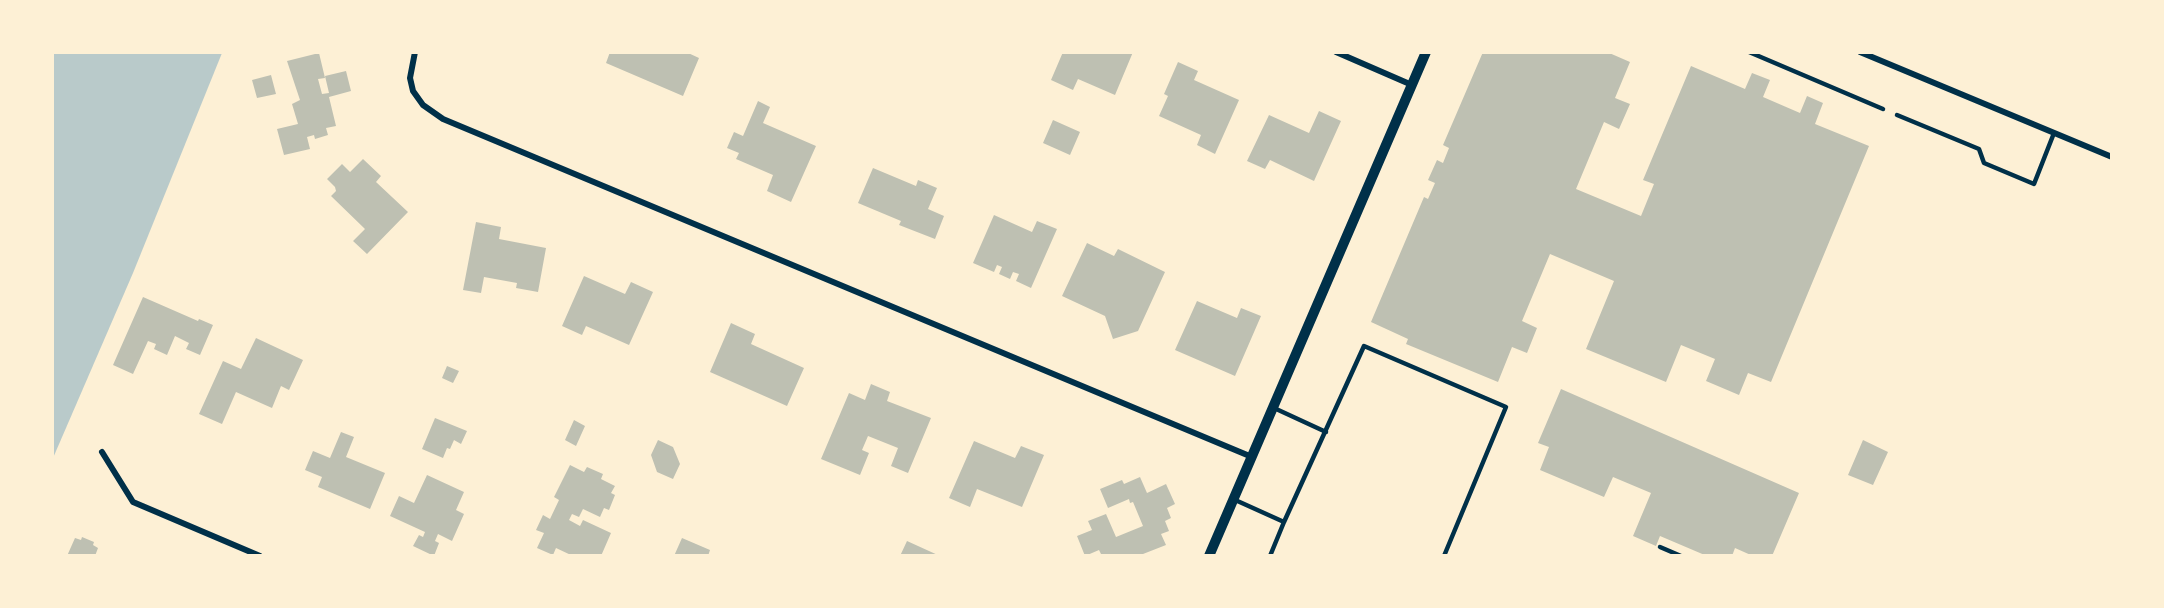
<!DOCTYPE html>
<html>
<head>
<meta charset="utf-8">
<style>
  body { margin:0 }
  #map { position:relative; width:2164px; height:608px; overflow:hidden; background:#fdf0d5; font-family:"IBM Plex Sans",sans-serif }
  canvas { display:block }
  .frame { position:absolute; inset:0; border:54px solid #fdf0d5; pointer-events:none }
</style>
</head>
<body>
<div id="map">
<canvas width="2164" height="608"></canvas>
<div class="frame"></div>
</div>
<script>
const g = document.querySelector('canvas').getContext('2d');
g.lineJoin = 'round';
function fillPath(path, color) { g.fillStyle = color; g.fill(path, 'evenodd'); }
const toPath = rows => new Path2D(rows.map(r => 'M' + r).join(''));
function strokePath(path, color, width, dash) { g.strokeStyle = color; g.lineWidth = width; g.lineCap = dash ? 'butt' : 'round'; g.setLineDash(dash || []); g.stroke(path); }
const green = toPath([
  [53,52,222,53,133,273,53,458]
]);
const building = toPath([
  [610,52,686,52,699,58,683,96,606,63],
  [1063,52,1133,52,1115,95,1078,79,1073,90,1051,80],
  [1483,52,1607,52,1630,62,1615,98,1630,104,1619,129,1604,122,1576,189,1641,216,1654,184,1643,180,1691,66,1745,89,1752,73,1770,80,1763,97,1800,113,1807,96,1823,103,1815,124,1869,146,1771,382,1748,373,1739,395,1706,381,1715,359,1681,345,1666,382,1586,349,1614,281,1550,254,1522,321,1537,328,1527,353,1512,347,1498,382,1406,344,1408,339,1371,322,1424,197,1428,199,1435,183,1428,180,1437,160,1443,163,1449,148,1443,145],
  [319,53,325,78,318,79,322,94,329,93,325,76,346,71,351,91,329,97,336,126,326,128,328,135,315,139,314,135,307,137,310,149,284,155,277,129,298,124,292,104,300,100,287,61],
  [1178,62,1198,71,1194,80,1239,100,1215,154,1197,145,1201,135,1159,116,1168,96,1164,94],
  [271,75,276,94,257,98,252,80],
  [758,101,770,107,763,123,816,146,791,202,767,191,773,175,736,159,739,153,727,148,734,132,743,136],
  [1319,111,1341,121,1314,181,1270,160,1265,169,1247,161,1269,115,1309,133],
  [1053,120,1080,132,1070,155,1043,143],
  [363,159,381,176,376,182,408,212,367,254,353,241,365,229,331,196,336,191,335,187,327,179,342,164,350,172],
  [873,168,916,186,918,180,937,188,928,209,944,216,935,239,899,225,901,221,858,203],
  [994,215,1032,232,1037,221,1057,229,1031,288,1016,281,1019,274,1013,272,1010,279,999,274,1002,267,997,265,994,272,973,263],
  [476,222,501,227,499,239,546,248,538,292,516,288,517,283,484,277,481,293,463,290],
  [1087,243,1114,256,1118,249,1165,272,1138,331,1113,339,1105,316,1062,296],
  [584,276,625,294,631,282,653,292,629,345,586,326,582,335,562,326],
  [143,297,198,321,199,319,213,325,200,355,186,349,189,343,175,336,167,355,154,349,156,344,148,341,133,374,113,365],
  [1197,301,1237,318,1241,308,1261,316,1235,376,1175,350],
  [731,323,755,334,751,344,804,368,787,406,710,372],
  [256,338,303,360,289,390,281,386,272,408,236,392,222,424,199,414,223,361,241,369],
  [447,366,459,371,453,383,442,378],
  [871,384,890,392,887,401,931,418,908,473,891,466,898,448,868,436,862,450,869,453,860,475,821,459,849,393,865,400],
  [1561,389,1799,493,1772,556,1753,556,1735,548,1732,556,1707,556,1660,536,1656,546,1633,536,1651,493,1613,477,1604,497,1540,470,1549,447,1538,443],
  [435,418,467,431,461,444,454,440,450,449,447,448,443,458,422,449],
  [574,420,585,426,576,446,565,440],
  [341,432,354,437,346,457,385,473,370,509,318,487,322,477,305,470,313,451,330,458],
  [658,440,673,447,680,464,673,479,657,472,651,455],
  [1863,440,1888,452,1873,485,1848,475],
  [974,441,1015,458,1021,446,1044,455,1022,507,977,489,970,507,949,498],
  [570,465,584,472,587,467,603,474,601,479,615,486,611,493,615,495,609,510,604,508,600,517,583,509,579,517,572,514,569,520,580,526,583,520,611,533,601,556,573,556,556,548,553,555,537,548,544,533,536,530,543,515,550,519,559,500,554,497],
  [427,475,464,492,456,510,464,514,452,541,438,534,435,541,439,543,434,556,413,546,419,535,423,537,425,532,390,516,399,496,414,503],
  [1140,477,1147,493,1166,484,1175,504,1167,508,1171,518,1165,521,1169,531,1161,534,1166,545,1143,554,1144,555,1096,555,1101,554,1099,550,1085,556,1077,536,1092,530,1088,521,1106,514,1116,537,1143,526,1133,502,1130,503,1129,499,1108,508,1100,489,1122,480,1124,484],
  [82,537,94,542,93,545,98,548,95,556,67,556,75,538,81,540],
  [682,538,710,550,708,556,674,556],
  [907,541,940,556,900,556]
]);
const service = toPath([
  [1749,52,1883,109],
  [1897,115,1979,149,1984,163,2034,184,2054,133],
  [1274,408,1326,432],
  [1233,499,1284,522,1270,556],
  [1284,522,1364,346,1506,407,1444,556],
  [1660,547,1681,556]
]);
const minor = toPath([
  [415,52,410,78,413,91,423,105,443,119,1252,457],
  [1336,52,1412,85],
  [1860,52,2112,157],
  [102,452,133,502,260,556]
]);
const tertiary = toPath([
  [1209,556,1426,52]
]);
fillPath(green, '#b9caca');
fillPath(building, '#bec0b2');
strokePath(service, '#003049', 4.5);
strokePath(minor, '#003049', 6);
strokePath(tertiary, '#003049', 10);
</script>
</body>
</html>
